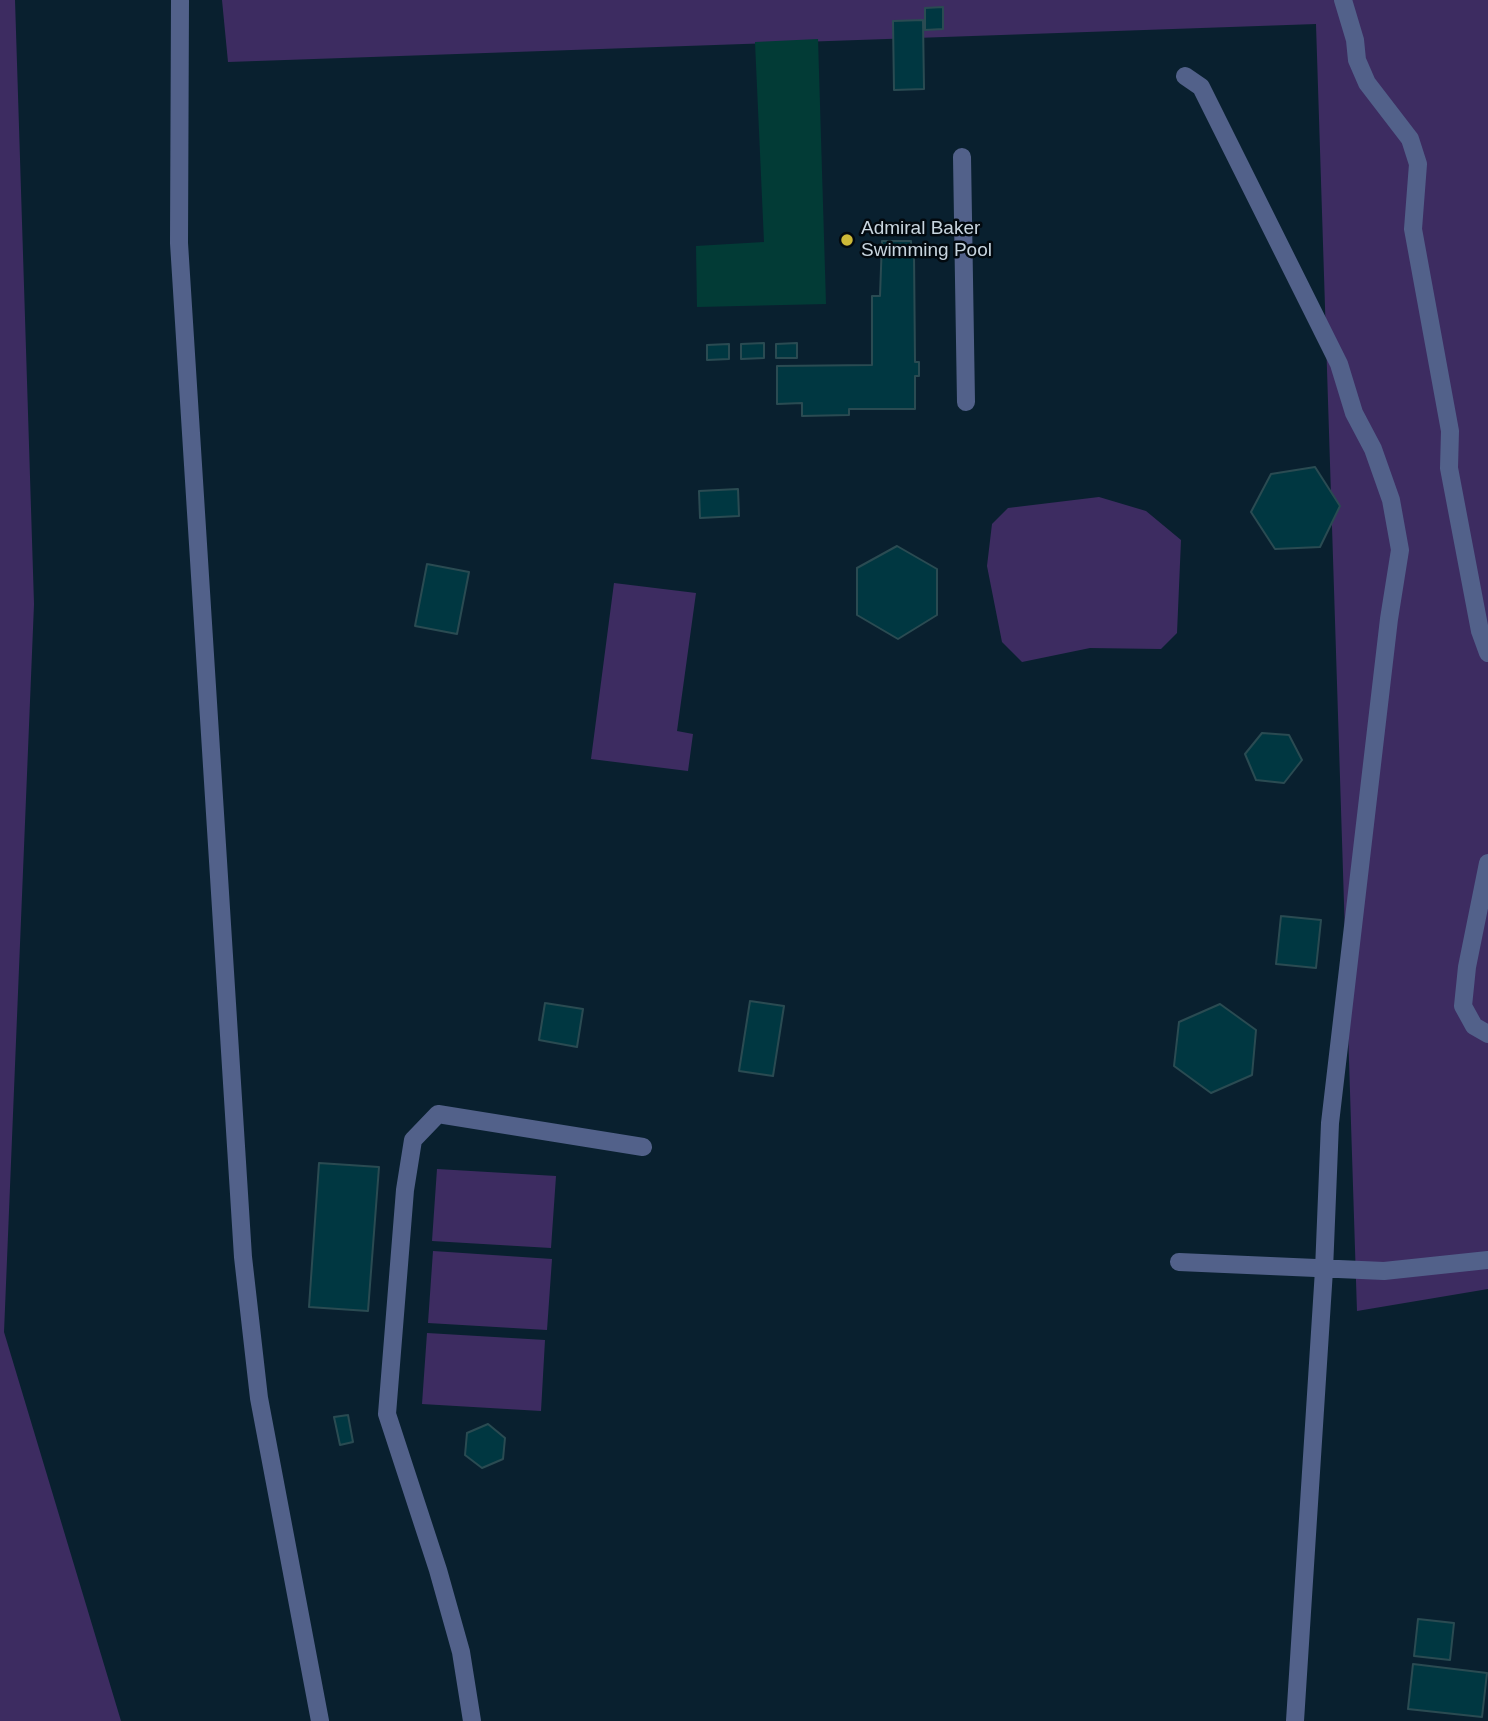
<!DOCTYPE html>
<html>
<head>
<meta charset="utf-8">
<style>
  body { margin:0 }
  canvas { display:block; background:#09202f }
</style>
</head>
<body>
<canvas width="1488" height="1721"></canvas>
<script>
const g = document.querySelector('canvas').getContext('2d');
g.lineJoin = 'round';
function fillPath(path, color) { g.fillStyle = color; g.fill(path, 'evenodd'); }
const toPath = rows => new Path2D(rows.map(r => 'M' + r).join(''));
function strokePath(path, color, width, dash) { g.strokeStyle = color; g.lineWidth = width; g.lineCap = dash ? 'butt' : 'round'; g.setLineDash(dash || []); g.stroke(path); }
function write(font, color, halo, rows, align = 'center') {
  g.font = font + ' Helvetica,sans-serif'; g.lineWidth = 5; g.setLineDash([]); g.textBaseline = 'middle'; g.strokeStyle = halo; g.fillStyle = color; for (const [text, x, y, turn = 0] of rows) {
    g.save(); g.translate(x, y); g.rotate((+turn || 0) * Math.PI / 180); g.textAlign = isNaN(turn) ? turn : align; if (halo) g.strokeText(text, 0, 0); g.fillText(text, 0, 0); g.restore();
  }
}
const green = toPath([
  [0,0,15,0,34,604,4,1332,121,1721,0,1721],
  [222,0,1488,0,1488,1289,1357,1311,1316,24,228,62],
  [1099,497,1146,511,1181,540,1177,633,1161,649,1090,648,1022,662,1002,642,987,566,992,524,1008,508],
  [614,583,696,593,677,731,693,734,688,771,591,759],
  [437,1169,556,1176,551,1248,432,1241],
  [433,1251,552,1259,547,1330,428,1323],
  [427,1333,545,1340,541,1411,422,1404]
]);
const water = toPath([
  [818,39,826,304,697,307,696,246,764,242,755,42]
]);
const building = toPath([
  [943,7,943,29,925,30,925,8,943,7],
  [923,20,924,89,894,90,893,21,923,20],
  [882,241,911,241,911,254,914,254,915,362,919,362,919,376,915,376,915,409,849,409,849,415,802,416,802,403,777,404,777,366,872,365,872,296,880,296,882,241],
  [764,343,764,358,741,359,741,344,764,343],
  [797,343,797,358,776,358,776,344,797,343],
  [729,344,729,359,707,360,707,345,729,344],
  [1315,467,1340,506,1320,547,1275,549,1251,512,1271,474,1315,467],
  [738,489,739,516,700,518,699,491,738,489],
  [897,546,937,569,937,615,898,639,857,615,857,568,897,546],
  [427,564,469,572,457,634,415,626,427,564],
  [1262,733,1289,735,1302,760,1284,783,1256,780,1245,754,1262,733],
  [1281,916,1321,920,1316,968,1276,964,1281,916],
  [750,1001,784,1006,773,1076,739,1071,750,1001],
  [545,1003,583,1009,577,1047,539,1040,545,1003],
  [1220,1004,1256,1030,1252,1075,1211,1093,1174,1066,1179,1022,1220,1004],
  [319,1163,379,1167,368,1311,309,1307,319,1163],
  [348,1415,353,1442,340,1445,334,1417,348,1415],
  [488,1424,505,1438,503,1459,482,1468,465,1455,467,1433,488,1424],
  [1418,1619,1454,1623,1450,1660,1414,1656,1418,1619],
  [1413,1664,1487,1673,1482,1717,1408,1709,1413,1664]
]);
const minor = toPath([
  [180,0,179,243,243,1257,259,1398,320,1721],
  [1343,0,1355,40,1357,60,1367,83,1410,139,1418,164,1413,229,1450,431,1449,468,1480,631,1488,653],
  [1185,76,1201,87,1339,364,1354,413,1373,449,1391,500,1400,550,1389,619,1330,1123,1324,1270,1295,1721],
  [962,157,966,402],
  [1488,863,1467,967,1463,1006,1474,1026,1488,1034],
  [1179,1262,1384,1271,1488,1260],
  [472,1721,461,1652,438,1570,387,1414,405,1190,413,1140,438,1114,643,1147]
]);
const markers = [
  [847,240,7,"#cdb938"]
];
const poiNames = [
  ["Admiral Baker",861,229],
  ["Swimming Pool",861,251]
];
fillPath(green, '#3d2c61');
fillPath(water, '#023b36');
fillPath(building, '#003741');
strokePath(building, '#2a4b52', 2);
strokePath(minor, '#52618a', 18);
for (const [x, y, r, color] of markers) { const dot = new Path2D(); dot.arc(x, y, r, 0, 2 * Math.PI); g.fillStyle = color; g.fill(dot); strokePath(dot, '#02090f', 2.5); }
write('19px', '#c8d5df', '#02090f', poiNames, 'left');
</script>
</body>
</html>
